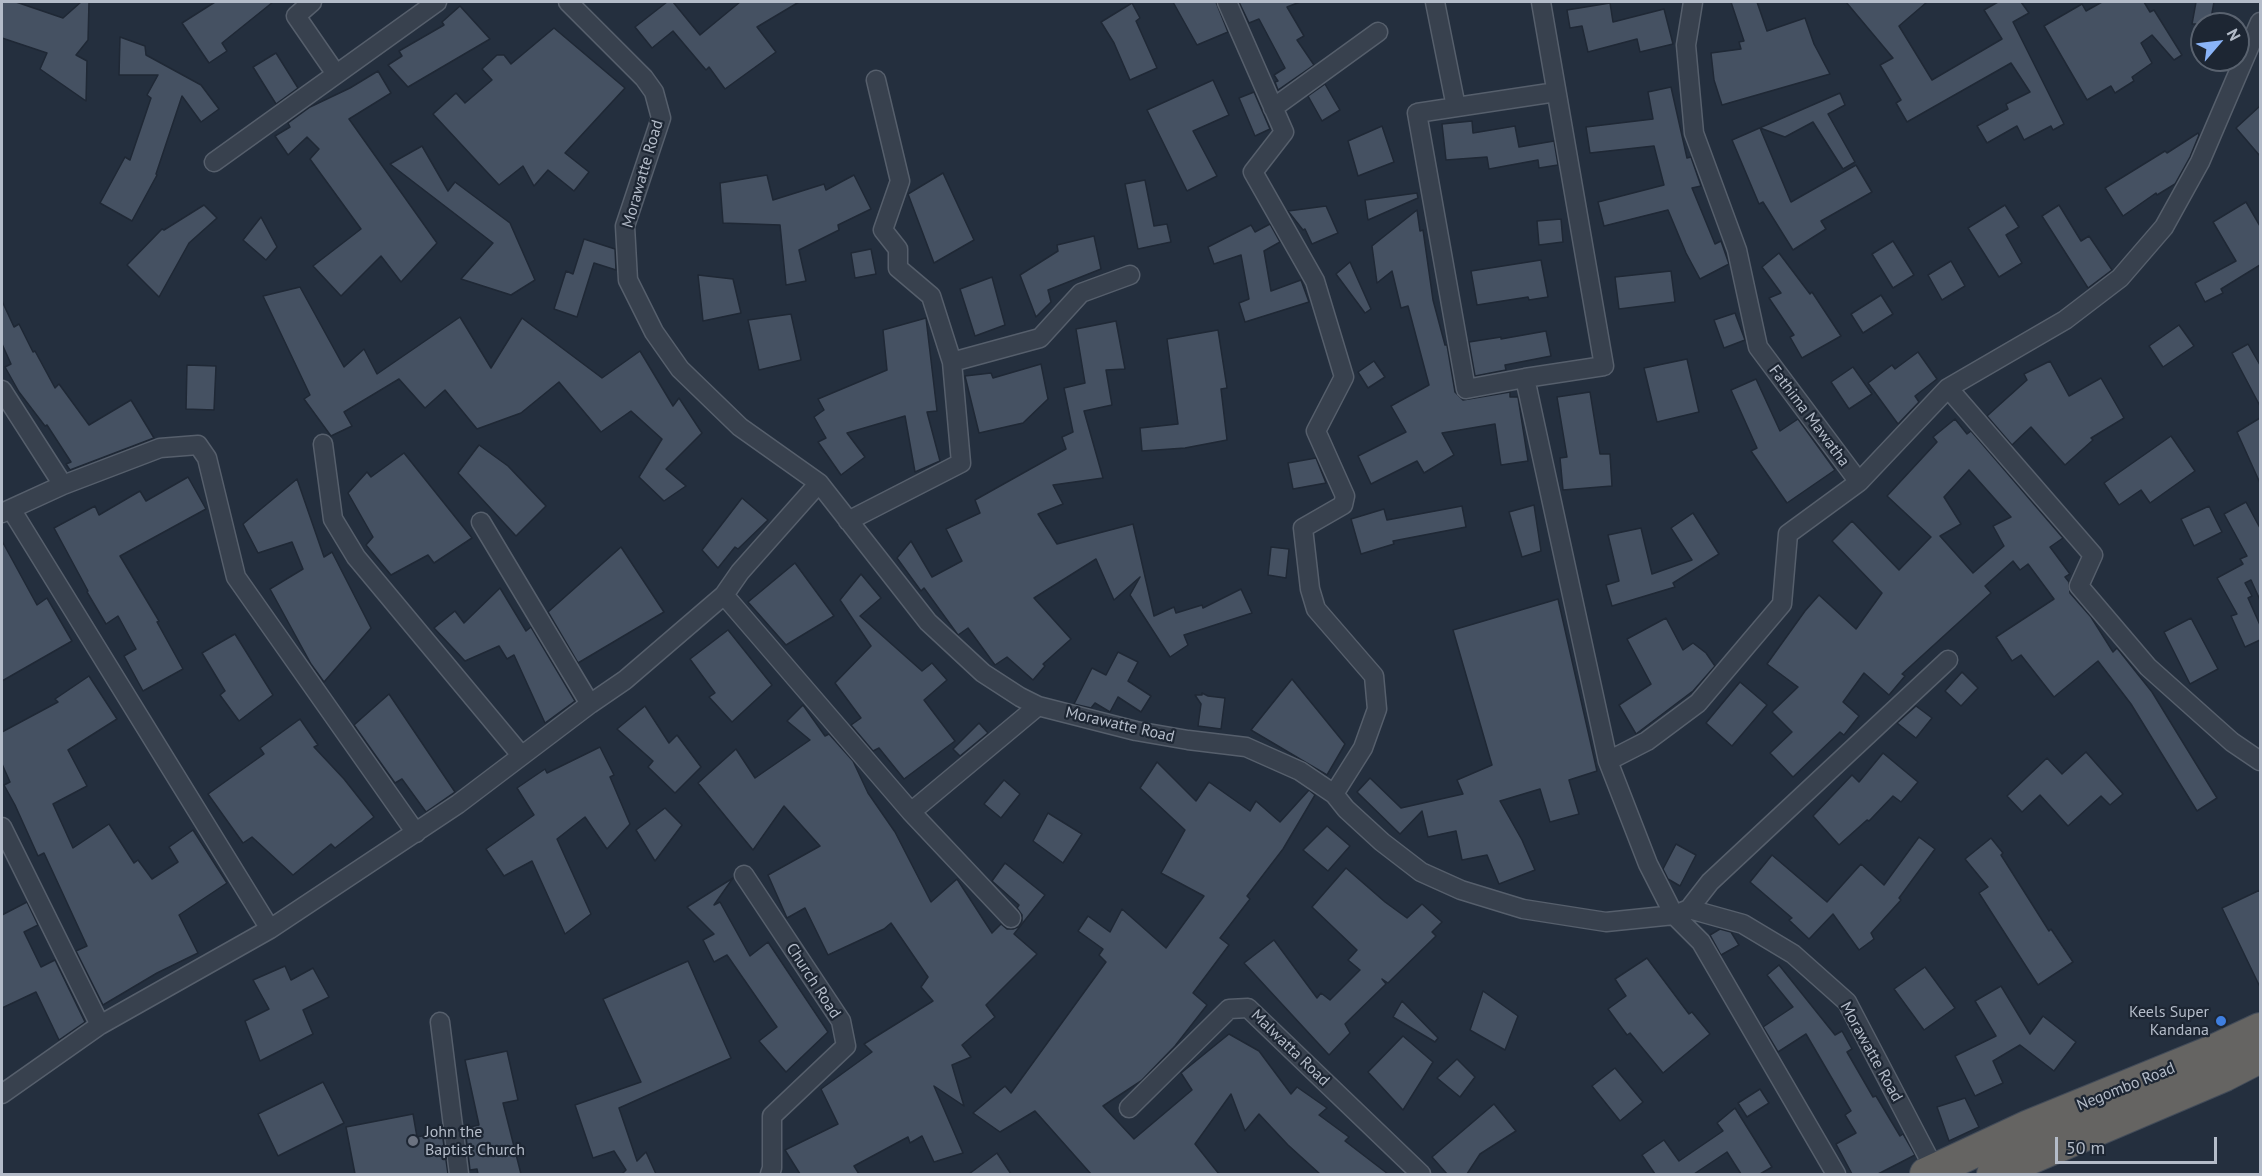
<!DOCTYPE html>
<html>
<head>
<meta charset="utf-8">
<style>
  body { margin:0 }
  #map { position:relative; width:2262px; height:1176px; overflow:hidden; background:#242f3e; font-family:"PT Sans",sans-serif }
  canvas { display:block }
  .frame { position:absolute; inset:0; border:3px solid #b4bcc9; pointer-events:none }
  .north { position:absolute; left:2190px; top:12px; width:60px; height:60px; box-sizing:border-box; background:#1d2633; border:2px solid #59626f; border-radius:50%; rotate:62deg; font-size:16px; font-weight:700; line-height:24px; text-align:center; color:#b4bcc9 }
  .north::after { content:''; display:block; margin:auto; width:21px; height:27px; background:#8ab4f8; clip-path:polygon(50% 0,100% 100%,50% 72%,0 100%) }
  .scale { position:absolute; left:2055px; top:1137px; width:162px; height:27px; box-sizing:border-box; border:3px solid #b4bcc9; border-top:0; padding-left:8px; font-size:18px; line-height:21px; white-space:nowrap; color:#b4bcc9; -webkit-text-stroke:4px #1d2633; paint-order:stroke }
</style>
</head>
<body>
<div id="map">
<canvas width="2262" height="1176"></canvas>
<div class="frame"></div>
<div class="north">N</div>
<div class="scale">50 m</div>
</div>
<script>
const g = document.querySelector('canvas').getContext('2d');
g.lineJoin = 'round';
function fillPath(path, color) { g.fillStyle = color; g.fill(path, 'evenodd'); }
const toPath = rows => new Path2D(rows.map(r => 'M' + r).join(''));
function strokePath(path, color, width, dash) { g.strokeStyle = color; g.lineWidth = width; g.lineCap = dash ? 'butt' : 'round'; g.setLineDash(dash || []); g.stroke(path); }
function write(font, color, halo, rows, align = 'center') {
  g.font = font + ' "PT Sans",sans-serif'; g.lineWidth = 4.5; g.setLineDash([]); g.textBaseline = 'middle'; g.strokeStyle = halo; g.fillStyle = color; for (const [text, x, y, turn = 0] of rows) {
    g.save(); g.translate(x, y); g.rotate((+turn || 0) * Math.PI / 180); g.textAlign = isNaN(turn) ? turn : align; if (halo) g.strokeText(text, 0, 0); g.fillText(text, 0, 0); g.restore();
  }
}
const building = toPath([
  [2,2,16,2,63,18,81,2,89,2,88,40,76,55,87,61,86,101,40,69,47,53,2,38,2,2],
  [215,2,273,2,222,43,227,51,209,63,182,23,215,2],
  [667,2,673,2,700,35,740,2,799,2,757,27,776,52,725,89,709,67,706,70,673,31,652,48,635,27,667,2],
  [1173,2,1216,2,1228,32,1197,45,1173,2],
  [1239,2,1300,2,1287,7,1304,36,1297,40,1314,65,1278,90,1275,82,1278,81,1274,75,1285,68,1259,19,1249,23,1239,2],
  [1731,2,1757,2,1767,31,1805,18,1814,44,1830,74,1722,105,1714,80,1711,53,1741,49,1739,42,1744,41,1731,2],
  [1846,2,1927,2,1899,26,1932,80,2002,39,1984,10,1998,2,2021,2,2029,13,2013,22,2064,124,2053,130,2051,126,2024,140,2017,126,1987,143,1977,126,2008,109,2006,104,2030,92,2011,63,1907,122,1896,103,1901,100,1880,65,1893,58,1846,2],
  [2102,2,2144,2,2150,12,2154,10,2182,55,2174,60,2152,35,2141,43,2152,63,2132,77,2134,81,2115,93,2111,86,2087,100,2044,26,2082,4,2086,11,2102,2],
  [2196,2,2214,2,2210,24,2192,24,2196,2],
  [1132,3,1140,18,1136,21,1157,68,1130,80,1114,43,1101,22,1132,3],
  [1610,3,1613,22,1664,9,1673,44,1640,52,1637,39,1588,52,1582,26,1570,28,1567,10,1610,3],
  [460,6,490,39,408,87,388,65,402,56,399,51,444,25,442,22,460,6],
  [554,28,625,88,565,153,589,172,574,191,548,170,534,186,523,166,499,185,433,114,456,93,465,103,492,80,482,69,497,55,504,55,511,64,554,28],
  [120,37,145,46,146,55,201,85,219,109,201,122,182,96,156,174,157,175,132,221,100,203,125,157,130,160,151,98,147,95,158,75,119,75,120,37],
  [276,53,298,88,276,104,253,67,276,53],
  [378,71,391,93,349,119,437,243,401,282,381,256,341,296,313,266,361,229,310,159,319,149,307,137,288,155,275,136,290,127,288,123,310,107,350,88,378,71],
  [1213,80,1229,115,1193,131,1217,176,1187,191,1147,110,1213,80],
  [1325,84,1340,110,1322,121,1308,96,1325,84],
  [1671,87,1687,158,1691,157,1701,186,1692,188,1715,244,1721,241,1729,264,1700,279,1686,253,1668,210,1604,226,1598,202,1664,185,1654,146,1590,153,1586,127,1653,119,1648,92,1671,87],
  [1254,92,1270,129,1255,136,1239,98,1254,92],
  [1840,93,1845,105,1828,114,1855,162,1843,169,1813,122,1785,137,1760,128,1791,202,1856,165,1872,192,1821,221,1826,229,1793,250,1763,202,1759,204,1732,140,1840,93],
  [2260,106,2260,156,2236,128,2260,106],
  [1472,121,1473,133,1515,126,1519,147,1554,141,1558,165,1539,168,1538,160,1489,169,1487,157,1446,160,1442,124,1472,121],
  [1382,126,1394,162,1358,176,1348,141,1382,126],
  [2198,133,2199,135,2190,157,2175,184,2157,195,2156,193,2123,216,2105,188,2165,151,2167,153,2198,133],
  [422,146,448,191,455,182,510,223,535,280,511,295,461,279,493,243,390,164,422,146],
  [943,173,974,240,934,263,908,194,943,173],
  [767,175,773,200,824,184,826,190,854,175,871,209,838,225,839,230,799,250,806,281,786,285,780,225,723,223,720,183,767,175],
  [1145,180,1154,226,1167,224,1171,242,1138,249,1125,184,1145,180],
  [1417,193,1418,198,1368,220,1365,200,1417,193],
  [2246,202,2260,226,2260,265,2221,289,2223,293,2205,302,2195,283,2236,261,2213,222,2246,202],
  [204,205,217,218,189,243,159,297,127,265,162,229,164,230,204,205],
  [2005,205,2019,227,2006,235,2022,263,1999,277,1968,228,2005,205],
  [2059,205,2081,241,2089,236,2112,270,2088,288,2042,216,2059,205],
  [1326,206,1338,233,1312,244,1305,229,1303,230,1288,211,1326,206],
  [1417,210,1420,231,1423,230,1433,300,1445,345,1447,345,1455,392,1463,400,1510,392,1510,397,1518,397,1528,461,1501,465,1495,424,1442,433,1454,455,1424,473,1417,461,1371,484,1358,456,1406,432,1391,406,1429,385,1408,306,1401,308,1392,271,1377,283,1372,246,1417,210],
  [261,217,277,247,266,260,243,240,261,217],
  [1561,219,1563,242,1539,245,1537,221,1561,219],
  [1270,224,1280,242,1264,251,1271,291,1301,280,1309,302,1245,322,1239,303,1249,299,1241,255,1214,264,1208,247,1251,225,1255,232,1270,224],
  [1094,236,1101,269,1048,290,1051,302,1036,317,1020,275,1058,251,1057,245,1094,236],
  [584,239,615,249,616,270,594,263,577,317,554,309,566,271,573,274,584,239],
  [1893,241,1914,275,1893,288,1872,254,1893,241],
  [871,249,876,274,855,278,851,253,871,249],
  [1779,253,1810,294,1812,292,1841,336,1802,358,1790,337,1794,335,1769,298,1781,293,1762,267,1779,253],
  [1541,260,1548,297,1529,300,1528,297,1477,305,1471,271,1541,260],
  [1951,261,1965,286,1942,300,1928,275,1951,261],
  [1350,262,1371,309,1365,313,1336,274,1350,262],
  [1671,271,1675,302,1619,309,1615,277,1671,271],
  [698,275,733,279,741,313,703,321,698,275],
  [992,277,1005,325,975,336,960,289,992,277],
  [300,287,344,367,364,349,377,374,460,317,491,368,522,318,602,378,640,351,673,406,679,398,702,433,666,469,686,486,664,501,639,477,662,439,631,411,601,432,559,382,521,413,477,429,445,390,425,408,399,379,344,412,352,426,331,436,304,399,310,395,263,296,300,287],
  [1881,295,1893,314,1863,333,1851,314,1881,295],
  [2,301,14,327,19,324,33,352,35,351,55,388,59,384,89,425,131,400,154,438,70,470,66,464,71,462,47,425,45,426,19,392,5,367,11,364,2,344,2,301],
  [1735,313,1745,340,1724,348,1714,320,1735,313],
  [791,314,801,360,759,370,748,320,791,314],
  [926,318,937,411,927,412,940,461,915,472,905,416,847,433,865,457,841,475,818,442,826,438,814,417,824,410,818,399,887,370,883,330,926,318],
  [1116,321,1125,369,1106,370,1112,405,1084,411,1103,478,1053,485,1063,504,1038,514,1057,544,1133,524,1154,616,1174,607,1176,613,1202,605,1203,608,1241,589,1252,613,1184,635,1188,645,1170,657,1130,595,1140,577,1114,600,1096,559,1034,598,1071,639,1043,664,1045,666,1033,680,1007,657,995,665,968,628,958,635,924,588,921,591,897,558,911,541,932,577,962,561,946,529,980,513,975,500,1066,449,1062,437,1073,432,1064,388,1085,383,1076,329,1116,321],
  [2179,325,2194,346,2163,367,2149,346,2179,325],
  [1218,330,1227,388,1221,389,1227,440,1185,448,1142,451,1140,428,1178,424,1167,339,1218,330],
  [1546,331,1551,356,1505,365,1506,370,1475,376,1469,342,1501,337,1501,339,1546,331],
  [2248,344,2260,365,2260,406,2232,353,2248,344],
  [1918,352,1937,379,1915,396,1919,402,1898,424,1868,383,1892,365,1895,369,1918,352],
  [1687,359,1699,412,1657,422,1644,368,1687,359],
  [1374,361,1385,377,1368,388,1358,372,1374,361],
  [2050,361,2069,396,2101,378,2124,418,2091,438,2093,440,2065,465,2031,427,2012,445,1987,416,2027,380,2024,374,2050,361],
  [1041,364,1048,399,1023,423,979,433,965,376,991,373,993,378,1041,364],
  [187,365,216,366,214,410,186,409,187,365],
  [1853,367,1872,394,1849,409,1831,382,1853,367],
  [1756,379,1780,431,1798,419,1835,470,1787,503,1751,451,1757,448,1731,390,1756,379],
  [1590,392,1600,454,1610,454,1612,486,1563,490,1560,458,1567,457,1557,397,1590,392],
  [2260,418,2260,483,2237,432,2260,418],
  [1955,419,1967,434,1971,431,2063,538,2050,547,2070,574,2065,577,2069,582,2070,593,2091,617,2113,652,2117,648,2152,692,2217,798,2197,811,2131,704,2098,661,2054,697,2021,655,2012,661,1996,637,2054,599,2028,564,2020,570,2013,561,1985,586,1991,593,1902,674,1905,676,1889,695,1864,673,1843,702,1859,716,1844,735,1840,732,1793,777,1770,753,1792,732,1772,712,1798,687,1767,664,1805,611,1819,595,1856,629,1882,593,1832,541,1852,521,1899,570,1931,537,1887,496,1937,442,1933,437,1955,419],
  [1969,470,2011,517,1993,526,2004,546,1973,573,1940,536,1961,524,1944,497,1969,470],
  [2171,436,2195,471,2150,503,2141,490,2119,505,2104,483,2171,436],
  [479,445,508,466,546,506,516,536,458,473,479,445],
  [404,453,472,538,434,563,428,555,391,575,366,545,373,537,348,493,367,472,371,477,404,453],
  [1316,458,1326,483,1293,489,1288,463,1316,458],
  [188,477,206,509,120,556,159,621,157,622,183,669,143,691,124,656,136,649,118,616,106,624,87,592,88,591,54,528,95,506,99,515,140,491,146,501,188,477],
  [297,479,324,557,332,552,371,628,324,682,311,664,270,589,303,569,292,542,258,553,243,524,297,479],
  [742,498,768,520,738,549,735,547,718,568,702,550,742,498],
  [2246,502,2260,528,2260,600,2251,580,2245,583,2252,596,2248,598,2260,625,2260,640,2245,647,2231,616,2237,614,2217,578,2243,564,2240,559,2247,556,2224,514,2246,502],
  [1534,505,1541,551,1522,557,1509,512,1534,505],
  [1462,506,1466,527,1393,541,1394,544,1361,554,1351,519,1384,509,1387,520,1462,506],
  [2209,506,2222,532,2194,546,2181,519,2209,506],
  [1693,513,1719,554,1673,583,1675,587,1612,606,1606,585,1619,581,1608,535,1641,528,1652,574,1692,560,1671,528,1693,513],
  [2,541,37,605,47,598,72,641,2,681,2,541],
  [621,547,664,612,578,663,548,612,621,547],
  [1271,547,1289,549,1286,578,1268,575,1271,547],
  [795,563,834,616,786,645,748,602,795,563],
  [861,574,881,598,860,616,922,671,932,663,947,680,924,700,955,741,904,779,879,748,873,751,851,725,861,718,835,683,871,646,840,600,861,574],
  [500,588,526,631,531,627,575,701,545,723,514,655,507,659,499,646,465,661,434,628,455,611,464,623,500,588],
  [1558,599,1597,771,1569,780,1579,814,1550,822,1540,789,1500,801,1522,840,1535,870,1499,884,1487,855,1462,860,1456,831,1428,837,1422,811,1400,834,1357,792,1370,778,1401,808,1463,794,1457,780,1492,765,1453,630,1558,599],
  [1666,618,1683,650,1693,643,1706,653,1715,666,1693,691,1636,734,1619,705,1651,684,1627,639,1666,618],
  [2191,618,2218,669,2190,684,2164,632,2191,618],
  [728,630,772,685,732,722,709,697,715,693,690,659,728,630],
  [235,634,273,695,239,721,220,695,225,691,202,653,235,634],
  [1118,652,1138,662,1128,681,1151,696,1141,712,1118,697,1110,712,1095,703,1091,708,1074,704,1092,668,1106,675,1118,652],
  [1962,672,1978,688,1961,706,1945,691,1962,672],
  [89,676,117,719,68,750,87,786,53,804,73,848,109,824,134,863,138,860,152,879,178,862,169,847,193,830,227,883,179,915,198,953,157,973,103,1005,76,951,87,946,44,853,38,856,15,805,4,785,10,782,2,764,2,732,58,702,55,699,89,676],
  [1292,679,1345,744,1327,775,1251,730,1292,679],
  [1740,682,1767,705,1732,746,1706,723,1740,682],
  [1202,693,1208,696,1225,698,1221,729,1198,726,1201,704,1195,695,1202,695,1202,693],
  [389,694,455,792,426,812,402,779,395,783,354,725,389,694],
  [803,705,825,736,829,734,853,761,868,793,895,832,931,902,957,879,992,933,1001,924,1007,929,1013,929,1018,927,1022,921,1022,915,1017,908,1019,905,992,881,1005,863,1045,895,1014,934,1037,954,986,1005,995,1017,962,1045,971,1057,952,1065,964,1106,934,1086,963,1153,934,1162,922,1136,910,1143,908,1137,854,1166,859,1174,800,1174,785,1150,838,1124,821,1089,872,1052,864,1044,933,1001,921,987,928,977,891,923,884,929,828,955,805,908,787,918,768,875,820,846,784,806,753,850,698,783,736,749,755,778,810,740,787,721,803,705],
  [645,706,669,743,677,735,701,767,675,793,648,767,653,761,617,729,645,706],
  [1916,706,1932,718,1916,738,1897,723,1916,706],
  [300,719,318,745,314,747,344,779,374,817,335,848,331,844,293,875,252,837,243,843,208,794,264,754,260,748,300,719],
  [979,723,988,733,960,756,953,749,979,723],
  [600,747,614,775,610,777,630,824,607,849,585,817,557,839,591,914,565,934,532,861,504,876,486,849,534,815,517,788,545,769,547,773,600,747],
  [2086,752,2123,794,2110,805,2101,796,2068,826,2040,795,2022,812,2007,796,2047,758,2062,774,2086,752],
  [1883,753,1918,782,1901,802,1893,796,1869,821,1867,820,1839,845,1813,816,1852,775,1859,782,1883,753],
  [1157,762,1196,801,1209,782,1250,811,1256,801,1280,822,1309,790,1315,795,1283,849,1247,896,1250,899,1220,938,1229,945,1193,993,1207,1005,1175,1046,1141,1081,1103,1106,1134,1139,1192,1090,1181,1073,1229,1034,1259,1051,1291,1094,1297,1087,1327,1108,1319,1115,1349,1137,1345,1141,1388,1174,1320,1174,1288,1145,1259,1114,1245,1131,1231,1094,1195,1144,1219,1174,1091,1174,1035,1111,1000,1132,973,1113,1005,1086,1011,1093,1106,962,1099,955,1103,949,1078,931,1088,916,1110,932,1122,909,1166,948,1204,896,1161,873,1185,830,1140,788,1157,762],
  [1004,780,1020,794,1001,818,984,804,1004,780],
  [665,808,682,825,655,861,636,830,665,808],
  [1048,813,1082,834,1063,863,1033,841,1048,813],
  [1327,826,1350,846,1328,871,1303,850,1327,826],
  [1919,837,1935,849,1899,898,1901,900,1871,933,1874,939,1859,950,1833,914,1809,939,1789,920,1792,918,1750,882,1772,855,1827,902,1861,864,1884,885,1919,837],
  [1991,838,2003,853,2001,855,2049,931,2051,929,2073,962,2038,985,1979,893,1988,887,1965,859,1991,838],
  [1676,844,1696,855,1680,886,1668,879,1663,869,1676,844],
  [1346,868,1385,902,1407,918,1422,904,1442,922,1432,932,1436,936,1388,983,1382,979,1386,984,1345,1024,1350,1033,1329,1055,1244,963,1274,940,1317,998,1321,993,1330,1000,1360,970,1348,960,1357,950,1312,907,1346,868],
  [733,878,714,905,720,902,750,956,768,942,828,1032,786,1072,759,1041,777,1027,727,955,714,962,703,940,714,934,687,907,733,878],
  [2260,890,2260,987,2222,908,2260,890],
  [27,902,38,925,24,932,41,967,55,960,85,1022,59,1040,36,992,2,1008,2,915,27,902],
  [1720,929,1731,932,1739,945,1721,955,1710,935,1720,929],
  [1647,958,1689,1014,1692,1012,1710,1034,1663,1073,1630,1033,1627,1035,1608,1009,1626,996,1615,979,1647,958],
  [688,961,731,1058,619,1108,637,1161,646,1152,656,1174,622,1174,626,1170,614,1151,593,1158,575,1105,641,1082,603,999,688,961],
  [1779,965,1835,1035,1842,1031,1852,1049,1847,1052,1873,1097,1876,1096,1900,1136,1903,1134,1915,1155,1878,1174,1852,1174,1836,1144,1856,1133,1845,1115,1851,1111,1806,1034,1778,1052,1763,1027,1793,1007,1767,975,1779,965],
  [285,966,291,980,313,968,329,997,303,1010,313,1034,260,1061,245,1021,269,1009,253,980,285,966],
  [1925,967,1955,1008,1924,1030,1894,989,1925,967],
  [2001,986,2030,1034,2043,1016,2076,1042,2054,1071,2020,1045,1993,1061,2003,1083,1975,1096,1955,1056,1996,1036,1975,1001,2001,986],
  [1483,991,1518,1016,1505,1050,1470,1030,1483,991],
  [1402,1001,1438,1038,1435,1042,1393,1017,1402,1001],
  [1403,1036,1433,1062,1403,1110,1368,1072,1403,1036],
  [507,1051,518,1100,503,1103,521,1174,478,1174,477,1169,470,1170,465,1128,479,1125,465,1060,507,1051],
  [1457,1059,1475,1077,1460,1097,1437,1078,1457,1059],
  [1615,1068,1643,1102,1620,1121,1592,1086,1615,1068],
  [323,1082,344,1123,278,1156,258,1114,323,1082],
  [1760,1089,1769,1103,1747,1117,1738,1103,1760,1089],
  [1965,1098,1979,1127,1949,1141,1937,1107,1965,1098],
  [1494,1104,1516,1131,1480,1154,1467,1174,1447,1174,1432,1157,1494,1104],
  [1735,1108,1772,1167,1760,1174,1741,1174,1727,1152,1694,1174,1655,1174,1642,1155,1664,1140,1679,1161,1723,1131,1717,1123,1735,1108],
  [413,1114,417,1137,442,1132,448,1174,355,1174,346,1127,413,1114],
  [997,1153,1011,1174,969,1174,997,1153]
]);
const minor = toPath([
  [312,2,296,16,336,74],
  [568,2,644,78,654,92,661,118,625,226,628,280,654,332,680,369,740,427,819,483,928,622,983,673,1020,697,1038,706,1136,731,1188,740,1246,747,1300,771,1334,794,1346,809,1382,842,1421,872,1461,890,1523,909,1606,922,1674,915,1689,909,1743,924,1793,954,1847,1002,1937,1174],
  [1227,2,1284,132,1253,172,1315,281,1344,377,1316,431,1345,496,1343,505,1303,528,1310,589,1316,609,1374,676,1377,709,1363,748,1334,794],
  [1435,2,1456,107],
  [1541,2,1604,366,1525,378,1466,389,1417,113,1556,92],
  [876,80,900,181,883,230,898,249,898,268,931,296,952,362],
  [1273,108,1378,32],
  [214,162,437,2],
  [1525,378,1608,761,1648,864,1674,915,1701,942,1836,1174],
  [1948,388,2093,555,2079,586,2148,667,2232,742,2260,761],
  [2,390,63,485],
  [323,444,333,519,356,557,521,755],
  [1859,482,1948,388,2065,320,2120,278,2164,227,2200,162,2260,22],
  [11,509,270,929,458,804,590,704,625,680,724,595,740,572,819,483],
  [2,513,63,485,160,448,198,445,207,458,236,577,416,833],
  [848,521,961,463,952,362,1040,338,1081,293,1130,275],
  [481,522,590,704],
  [724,595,911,812,1011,918],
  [1608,761,1647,741,1698,703,1782,604,1788,534,1859,482,1758,347,1737,250,1694,133,1686,45,1693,2],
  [911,812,1038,706],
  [2,827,100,1025],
  [744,875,841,1021,846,1046,772,1116,772,1168,770,1174],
  [1689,909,1710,882,1948,660],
  [440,1022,459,1174],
  [2,1094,100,1025,270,929],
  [1129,1108,1229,1009,1248,1008,1421,1174]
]);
const trunk = toPath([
  [1926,1174,2029,1126,2213,1051,2260,1029],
  [1993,1174,2225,1075,2260,1057]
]);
const markers = [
  [2221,1021,6,"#3f7fe0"],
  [413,1141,6,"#6b7280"]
];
const streetNames = [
  ["Morawatte Road",643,174,-74],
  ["Fathima Mawatha",1809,416,53],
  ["Morawatte Road",1120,725,13],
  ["Church Road",813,981,57],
  ["Malwatta Road",1290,1048,44],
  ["Morawatte Road",1871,1052,61],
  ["Negombo Road",2126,1087,-22]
];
const poiNames = [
  ["Keels Super",2209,1012],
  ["Kandana",2209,1030],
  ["John the",425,1132,"left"],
  ["Baptist Church",425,1150,"left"]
];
fillPath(building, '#455162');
strokePath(building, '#1f2835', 1.5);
strokePath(minor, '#565f6c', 21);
strokePath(trunk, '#434c59', 34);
strokePath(minor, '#38414e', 18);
strokePath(trunk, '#656462', 32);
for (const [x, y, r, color] of markers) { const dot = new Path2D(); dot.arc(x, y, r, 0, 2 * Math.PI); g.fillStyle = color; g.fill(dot); strokePath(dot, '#1d2633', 2); }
write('16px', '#b4bcc9', '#1d2633', streetNames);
write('16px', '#b4bcc9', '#1d2633', poiNames, 'right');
</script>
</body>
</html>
